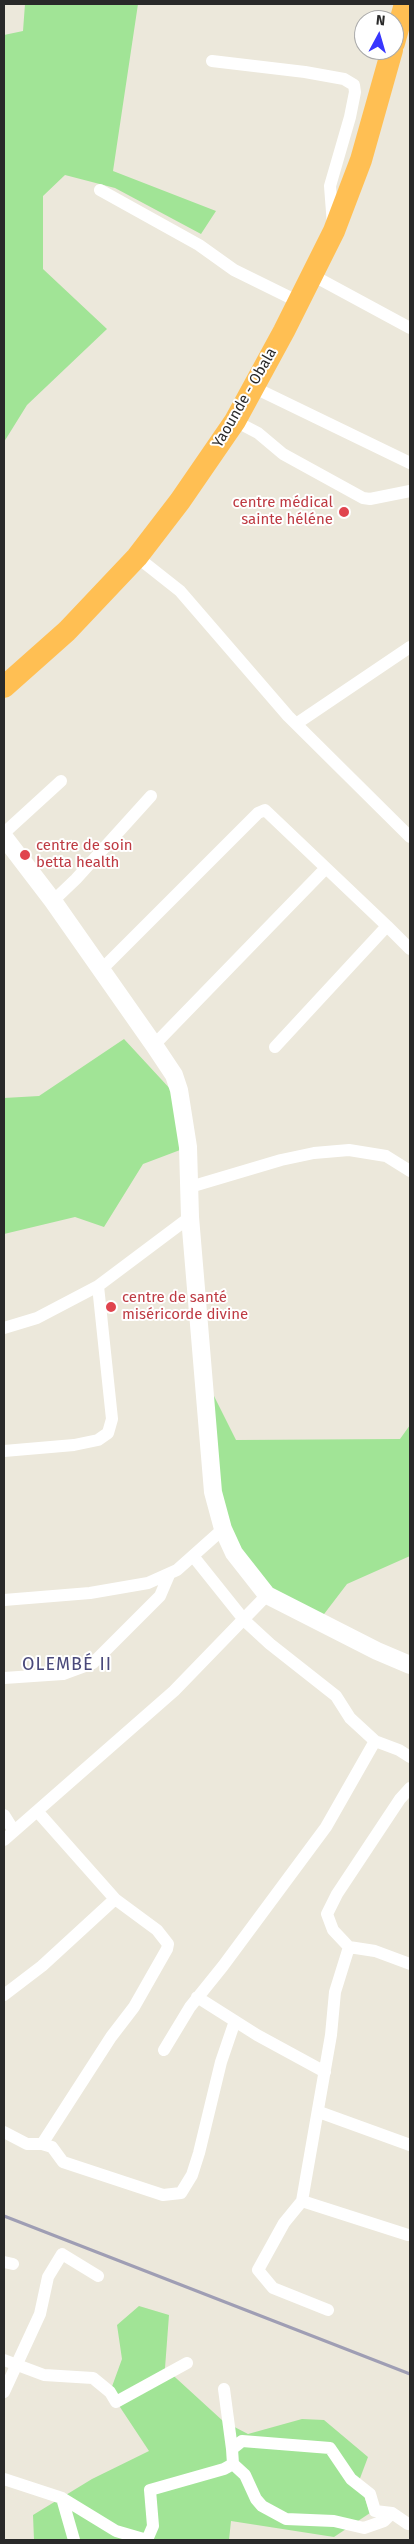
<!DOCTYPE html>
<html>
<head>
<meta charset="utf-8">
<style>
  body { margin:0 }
  #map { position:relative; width:414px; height:2544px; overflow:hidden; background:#ece8db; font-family:"Fira Sans",sans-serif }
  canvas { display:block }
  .frame { position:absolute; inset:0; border:5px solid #292929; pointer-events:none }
  .north { position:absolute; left:354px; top:10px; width:50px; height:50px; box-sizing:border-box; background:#fff; border:1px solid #a9a9a9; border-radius:50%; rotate:6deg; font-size:14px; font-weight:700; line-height:20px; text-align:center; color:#292929 }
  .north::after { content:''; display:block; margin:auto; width:18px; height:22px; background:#3836fe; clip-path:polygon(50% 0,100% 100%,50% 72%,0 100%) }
</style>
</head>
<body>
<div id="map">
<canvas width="414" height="2544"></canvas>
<div class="frame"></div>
<div class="north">N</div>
</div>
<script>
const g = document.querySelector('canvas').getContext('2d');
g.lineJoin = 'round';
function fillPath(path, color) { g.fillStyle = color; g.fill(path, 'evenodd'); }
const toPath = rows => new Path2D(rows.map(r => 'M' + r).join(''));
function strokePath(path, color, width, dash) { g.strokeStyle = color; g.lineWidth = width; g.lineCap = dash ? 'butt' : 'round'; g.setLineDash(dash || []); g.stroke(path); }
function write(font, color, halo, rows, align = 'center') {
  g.font = font + ' "Fira Sans",sans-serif'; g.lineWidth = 4; g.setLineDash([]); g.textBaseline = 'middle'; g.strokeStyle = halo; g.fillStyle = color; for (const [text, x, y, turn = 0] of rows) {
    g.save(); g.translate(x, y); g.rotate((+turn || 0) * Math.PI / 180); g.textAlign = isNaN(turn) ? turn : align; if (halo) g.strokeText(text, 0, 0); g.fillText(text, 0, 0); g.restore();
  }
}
const green = toPath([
  [25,4,138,4,113,171,216,211,201,234,115,188,65,175,43,196,43,269,107,329,27,405,4,442,4,35,23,31],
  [124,1039,185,1105,188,1147,143,1164,104,1227,75,1217,4,1234,4,1098,39,1096],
  [209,1386,236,1440,400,1439,410,1425,410,1556,347,1584,318,1622,267,1595,223,1529],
  [139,2306,169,2315,165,2368,223,2421,248,2434,302,2419,324,2420,368,2457,359,2481,370,2513,334,2537,231,2521,229,2540,34,2540,33,2515,92,2479,149,2451,110,2392,122,2359,117,2325]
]);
const street = toPath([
  [212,61,305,72,344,79,354,85,355,92,350,117,330,186,333,225],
  [100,190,199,245,234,270,299,302],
  [312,275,410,328],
  [253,387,410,463],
  [235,421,258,433,283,454,363,498,370,499,410,491],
  [137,557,180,591,288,716,410,837],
  [296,724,410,647],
  [4,833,61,781],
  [53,901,76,879,151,796],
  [387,926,410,949],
  [100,971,258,813,265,810,387,926,275,1047],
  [154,1045,326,868],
  [190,1187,281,1160,314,1153,349,1150,386,1156,410,1171],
  [4,1328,37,1318,98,1286,190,1217],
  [4,1451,74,1445,98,1440,108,1433,112,1419,98,1286],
  [193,1556,245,1621,270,1644,336,1696,350,1718,375,1741,399,1750,410,1757],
  [4,1600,90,1593,148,1583,177,1570,223,1529],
  [4,1678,63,1674,93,1663,160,1596,169,1575],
  [37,1811,115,1899,157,1930,168,1944,167,1949,134,2007,111,2037,42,2144],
  [4,1815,14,1831],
  [4,1840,174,1691,267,1595],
  [349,1947,375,1951,410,1964],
  [4,1995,42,1966,115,1899],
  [197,1997,257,2035,325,2072],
  [164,2050,190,2007,223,1966,326,1827,375,1741],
  [319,2112,410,2145],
  [4,2132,27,2144,42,2144,52,2147,63,2162,163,2195,181,2193,192,2175,199,2153,221,2062,235,2021],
  [302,2201,408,2235],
  [4,2262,13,2264],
  [328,2310,273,2288,258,2270,284,2223,302,2201,306,2178,331,2035,335,1992,349,1947,333,1930,327,1914,337,1894,400,1799,410,1788],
  [4,2360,44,2375,93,2378,110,2392,116,2402,187,2363],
  [224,2389,232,2449],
  [4,2392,40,2314,48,2277,62,2254,98,2276],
  [233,2464,245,2475,256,2499,262,2506,286,2519,334,2521,364,2528,384,2521,392,2513],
  [4,2479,62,2498,116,2531,147,2540],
  [62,2498,74,2540],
  [147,2540,153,2526,150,2490,224,2469,233,2464,232,2449,242,2441,330,2448,351,2479,370,2494,375,2511,392,2513,408,2524]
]);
const secondary = toPath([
  [4,837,53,901,154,1045,174,1075,179,1090,188,1147,190,1217,213,1492,223,1529,234,1553,267,1595,377,1651,410,1665]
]);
const highway = toPath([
  [394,43,405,4],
  [4,687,67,631,137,557,180,501,235,421,284,331,334,231,361,160,392,50]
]);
const rail = toPath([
  [4,2216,410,2374]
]);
const markers = [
  [344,512,6,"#e0444e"],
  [25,855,6,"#e0444e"],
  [111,1307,6,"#e0444e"]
];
const streetNames = [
  ["Yaounde - Obala",245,398,-60]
];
const healthNames = [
  ["centre médical",333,503,"right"],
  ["sainte héléne",333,520,"right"],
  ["centre de soin",36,846],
  ["betta health",36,863],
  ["centre de santé",122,1298],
  ["miséricorde divine",122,1315]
];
const quarterNames = [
  ["OLEMBÉ II",67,1665]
];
fillPath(green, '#a1e496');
strokePath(street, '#fff', 12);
strokePath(secondary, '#fff', 18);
strokePath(highway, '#ffbf53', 22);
strokePath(rail, '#9f9eb4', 3);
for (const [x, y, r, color] of markers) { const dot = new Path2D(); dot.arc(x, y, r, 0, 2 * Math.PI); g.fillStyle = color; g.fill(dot); strokePath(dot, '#fff', 2); }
write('15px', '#292929', '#fff', streetNames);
write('15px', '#be3a42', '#fff', healthNames, 'left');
g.letterSpacing = '1px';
write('18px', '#4a497b', '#fff', quarterNames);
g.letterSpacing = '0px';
</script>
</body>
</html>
